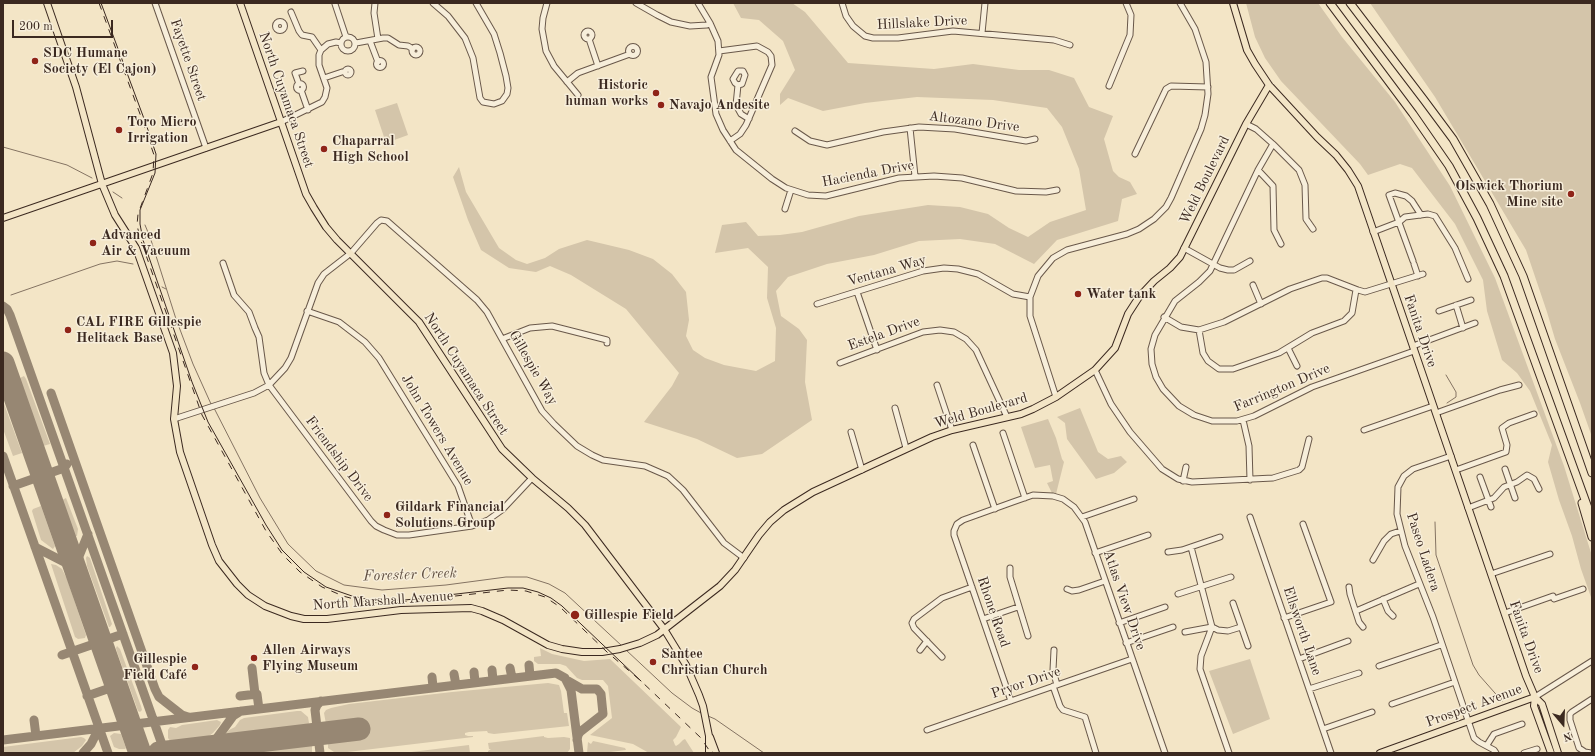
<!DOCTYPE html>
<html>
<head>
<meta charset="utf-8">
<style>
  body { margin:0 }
  #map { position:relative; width:1595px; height:756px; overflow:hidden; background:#f3e5c6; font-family:"Old Standard TT",serif }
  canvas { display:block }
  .frame { position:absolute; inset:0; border:4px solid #3b2920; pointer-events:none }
  .north { position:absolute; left:1543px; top:704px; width:40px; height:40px; -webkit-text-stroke:3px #f7eeda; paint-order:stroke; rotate:161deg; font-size:11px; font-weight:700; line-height:16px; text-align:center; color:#3b2920 }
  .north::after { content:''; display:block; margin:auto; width:14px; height:18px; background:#3b2920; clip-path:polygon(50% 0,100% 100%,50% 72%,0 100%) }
  .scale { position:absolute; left:12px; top:20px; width:101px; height:18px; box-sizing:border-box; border:2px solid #3b2920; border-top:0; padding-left:5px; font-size:12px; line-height:14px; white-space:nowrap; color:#3b2920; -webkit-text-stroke:3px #f7eeda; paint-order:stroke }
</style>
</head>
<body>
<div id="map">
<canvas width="1595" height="756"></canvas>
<div class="frame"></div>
<div class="north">N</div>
<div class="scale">200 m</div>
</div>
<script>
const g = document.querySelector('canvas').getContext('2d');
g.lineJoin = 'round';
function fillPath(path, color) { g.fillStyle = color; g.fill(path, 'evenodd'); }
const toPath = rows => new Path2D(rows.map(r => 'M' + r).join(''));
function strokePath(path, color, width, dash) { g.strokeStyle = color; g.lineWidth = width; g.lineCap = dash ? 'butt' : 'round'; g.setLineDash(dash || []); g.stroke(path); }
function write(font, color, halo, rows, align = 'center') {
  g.font = font + ' "Old Standard TT",serif'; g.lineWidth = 3; g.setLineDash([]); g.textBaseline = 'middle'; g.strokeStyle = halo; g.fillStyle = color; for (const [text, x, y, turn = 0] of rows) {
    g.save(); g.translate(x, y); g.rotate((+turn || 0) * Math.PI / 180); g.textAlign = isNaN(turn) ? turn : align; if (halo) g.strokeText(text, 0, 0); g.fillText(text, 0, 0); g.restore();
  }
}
const green = toPath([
  [733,3,792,3,805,12,848,63,934,69,973,64,1019,70,1049,70,1074,78,1089,107,1113,116,1104,139,1113,171,1119,177,1130,182,1137,194,1122,199,1118,221,1057,240,1034,264,995,244,960,239,919,241,874,255,827,264,788,277,776,291,781,316,799,329,807,340,805,382,812,420,762,454,737,458,697,439,644,422,672,386,679,373,626,309,571,275,550,266,536,272,509,268,481,250,468,220,453,177,459,167,466,192,499,248,516,260,527,264,545,258,559,249,587,240,629,250,653,259,672,274,686,292,689,320,686,336,693,350,705,358,724,365,756,371,775,361,776,328,767,298,768,267,748,248,715,253,722,225,746,222,758,236,780,235,802,232,859,216,928,205,960,207,988,214,1009,228,1028,237,1050,222,1086,210,1079,169,1062,127,1047,108,993,100,917,97,865,103,823,111,788,98,780,105,780,94,795,70,783,41,759,20,741,18],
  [1246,3,1318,3,1342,37,1395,102,1450,186,1495,278,1564,466,1592,556,1592,600,1581,569,1572,536,1559,500,1548,462,1552,445,1530,391,1517,373,1502,360,1487,311,1483,280,1455,224,1412,168,1400,164,1368,175,1360,164,1281,81,1265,58,1255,37],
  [1370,3,1592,3,1592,437,1580,403,1555,339,1547,312,1526,250,1435,97],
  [397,103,408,135,386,143,375,110],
  [24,376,26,379,50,444,43,446,20,381,20,378],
  [3,401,22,453,13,456,3,429],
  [1080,408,1098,452,1108,459,1121,456,1127,462,1114,473,1096,479,1067,439,1065,423,1057,417],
  [1048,419,1056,438,1062,459,1064,462,1056,494,1052,493,1047,483,1053,481,1050,465,1035,468,1021,427],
  [66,498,78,529,77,536,75,536,62,500],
  [41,506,55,546,53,549,41,540,32,511,33,509],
  [87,556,90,558,112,624,110,627,109,627,87,566,86,558],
  [51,564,56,565,62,569,67,579,86,635,85,638,78,639,75,637],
  [117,646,120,649,141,706,142,710,140,712,138,711,117,652,116,648],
  [540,648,552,654,584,661,610,659,681,727,676,737,673,740,675,745,676,746,679,744,683,740,685,739,694,753,649,753,633,744,590,735,612,718,608,686,603,680,582,680,577,678,566,666,560,664,538,664,534,661,534,657,541,656],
  [1250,659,1270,719,1233,734,1209,671],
  [548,683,559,685,561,691,564,713,567,713,569,726,494,734,488,733,487,731,469,732,465,733,465,735,468,736,473,736,473,737,339,753,334,752,328,748,328,741,362,735,361,723,357,722,326,724,324,713,326,710,331,708,349,704,452,692],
  [297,711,301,711,308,717,309,723,308,725,301,728,268,732,224,736,229,730,235,727,240,720,244,718],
  [217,720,221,722,220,725,213,733,205,739,175,743,171,742,168,738,168,730,170,727,176,728,182,725],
  [114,733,121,734,126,748,125,749,119,749,114,747,110,736],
  [544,736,544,737,548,738,564,737,570,738,570,749,567,753,488,753,488,751,491,749,489,749,488,743],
  [81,737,84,738,86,740,82,746,73,753,3,753,3,747],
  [593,741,625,748,626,750,602,753,587,753,588,742,591,744],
  [307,743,312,746,312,753,224,752],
  [469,745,470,753,403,753]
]);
const stream = toPath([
  [3,147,67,165,92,178],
  [113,192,122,198],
  [145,225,150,237,176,319,193,364,211,404],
  [162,287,166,289],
  [11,295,100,264,117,261,133,264],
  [1446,375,1456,392,1456,397,1447,403],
  [214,408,260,498,288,544,316,571,344,585,382,590,446,585,506,577,527,577,549,584,565,593,622,646],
  [1435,522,1436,555,1473,665,1479,675,1502,701],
  [626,650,672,693,692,708,701,713],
  [708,716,715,719,764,753]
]);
const taxiway = toPath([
  [3,306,7,309,10,315,165,753],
  [51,393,155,689,159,697,182,715,188,717],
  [3,456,108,753],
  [13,486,64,468,67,464],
  [35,547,70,565,77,574],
  [77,574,77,561,88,534],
  [62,655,123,634],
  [529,665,530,676],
  [252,668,255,694],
  [510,668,512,678],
  [492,670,493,680],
  [474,672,475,682],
  [454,674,456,685],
  [432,677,433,687],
  [568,681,582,689,597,689,601,694,603,714,580,732,578,735,577,740],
  [87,696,116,686],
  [240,696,257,694,259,709],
  [34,720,36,736],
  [3,740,556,673,565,678,571,690,579,753],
  [166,751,208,745,217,738,233,716,241,711],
  [83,753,91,744,99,728],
  [320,753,315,710,317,705,321,701]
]);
const runway = toPath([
  [3,363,140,753],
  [159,753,359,729]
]);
const minor = toPath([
  [155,3,206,148],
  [375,3,374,13,378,39],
  [433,3,448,16,465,38,473,58,480,98,483,102,494,104,502,101,507,94,508,88,506,76,500,53,494,34,476,3],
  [547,3,543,18,542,29,546,51,554,66,578,95],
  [636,3,657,15,671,22,690,26,707,25,710,23],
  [698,3,710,23,718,41,719,55,711,77,716,114,723,130,736,150,772,179,786,188,808,195,826,196,899,178,934,176,962,178,1016,191,1046,192,1057,190],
  [842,3,846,16,853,26,865,36,873,38,898,38,953,31,1054,40,1070,45],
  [335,4,346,37],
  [291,12,299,31,302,35,312,37,321,50],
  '275.5 26a4.5 4.5 0 1 1 9 0a4.5 4.5 0 1 1-9 0Z',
  '584 35a4 4 0 1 1 8 0a4 4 0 1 1-8 0Z',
  [982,33,985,3],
  '341 44a7 7 0 1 1 14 0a7 7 0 1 1-14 0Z',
  [589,39,598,66],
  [370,41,378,62],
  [356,43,383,38,388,38,399,45,408,46,413,49],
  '628.5 51a4.5 4.5 0 1 1 9 0a4.5 4.5 0 1 1-9 0Z',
  '412 51a4 4 0 1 1 8 0a4 4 0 1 1-8 0Z',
  [719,51,757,46,768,52,771,56,772,65,746,125,740,134,730,141],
  '376.5 64a3.5 3.5 0 1 1 7 0a3.5 3.5 0 1 1-7 0Z',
  '345 72a3 3 0 1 1 6 0a3 3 0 1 1-6 0Z',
  [324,78,345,71],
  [567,82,578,73,630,54],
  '296.5 87a3.5 3.5 0 1 1 7 0a3.5 3.5 0 1 1-7 0Z',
  [299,84,295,73,303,71],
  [738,85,735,83,733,79,738,71,743,71,745,75,742,84,738,85,736,105,741,114,749,119],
  [1109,86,1130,35,1131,15,1126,3],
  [301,90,308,110],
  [281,122,322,102,325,97,327,88,319,65,319,55,321,50,328,44,336,42,341,43],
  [1246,124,1256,129,1273,144,1299,170,1305,185,1306,219,1313,229],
  [910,128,915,176],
  [795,131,810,141,827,145,883,132,919,127,955,129,1026,141,1035,139],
  [1273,144,1258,170,1210,271,1199,282,1175,301,1155,335,1151,349,1152,364,1156,377,1163,389,1179,406,1194,415,1212,421,1237,421,1254,416,1312,387,1414,351],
  [1135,154,1166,89,1171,86,1208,87],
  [1258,170,1273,186,1274,230,1281,244],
  [785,209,791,190],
  [1373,232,1399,222,1405,217,1428,214,1435,216,1455,248,1468,279],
  [1184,248,1220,268,1228,270,1234,270,1250,261],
  [1413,261,1389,195,1395,193,1406,196,1412,201,1421,215],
  [223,263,234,295,249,312,255,328,259,337,264,373,269,385,371,521,376,526,384,530,397,535,409,535,472,526,488,520,502,510,532,478],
  [1414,264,1418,276],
  [1253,285,1261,304],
  [857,292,877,350],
  [817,304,923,271,944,268,958,269,978,274,1013,294,1030,297],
  [1456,305,1463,328],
  [307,311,339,322,365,342,379,358,458,486,472,526],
  [1439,311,1471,300],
  [1164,317,1181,327,1199,330,1224,322,1290,289,1322,278,1327,278,1358,290,1365,292,1423,274],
  [1199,330,1203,353,1208,361,1219,369,1233,369,1279,353,1312,333,1344,321,1352,313,1356,290],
  [502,339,530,328,552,326,607,340,607,343],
  [1413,346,1475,323],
  [1288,348,1297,366],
  [840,363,923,332,940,330,954,332,966,339,976,350,1007,417],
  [1095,370,1111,404,1130,432,1162,469,1178,479,1192,482,1273,478,1299,470,1302,467,1309,439],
  [937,385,952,430],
  [1056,397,1030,316,1030,297,1038,276,1053,258,1067,250,1127,234,1139,229,1154,219,1166,207,1171,198,1201,129,1205,115,1208,94,1206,62,1195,29,1180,3],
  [895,408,906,448],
  [1436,413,1500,390,1519,385],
  [174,419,254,393,269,385,285,368,291,358,318,283,324,274,351,253,377,223,381,220,387,221,477,300,487,312,542,411,554,424,577,446,592,455,603,460,645,466,668,476,683,490,724,543,744,558],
  [1243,420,1249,446,1250,480],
  [1364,430,1433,406],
  [851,432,862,470],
  [1003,433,1025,498],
  [973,445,995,509],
  [1451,456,1413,469,1404,476,1398,487,1397,514,1405,546,1433,617,1474,738,1479,742,1494,750,1496,753],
  [1505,469,1515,498],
  [1456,470,1506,452,1507,445,1502,428,1509,423,1534,414],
  [1480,477,1491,507],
  [1183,481,1186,467],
  [1468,508,1494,498,1504,487,1517,482,1527,475,1534,479,1539,489],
  [1082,517,1134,499],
  [1250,517,1331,753],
  [1191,547,1212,627,1201,656,1200,669,1229,753],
  [1168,552,1182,550,1220,537],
  [1095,553,1148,535],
  [1373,560,1384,541,1391,534,1400,531],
  [1010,568,1010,577,1028,636],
  [1491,574,1550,554],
  [1349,587,1350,594,1359,622,1363,627],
  [1067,589,1072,591,1079,590,1105,581],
  [1178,594,1231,577],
  [1383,599,1388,611,1393,616],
  [1233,603,1248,646],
  [1356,611,1419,584],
  [1505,613,1553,596,1554,599,1583,589],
  [1284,618,1331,602,1303,524],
  [983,619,1018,607],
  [1119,623,1165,607],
  [1185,632,1212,627,1218,630,1228,631,1241,627],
  [1126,643,1173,627],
  [920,650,927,641],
  [1054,650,1053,670,1057,685],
  [942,657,914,628,912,623,914,619,942,598,972,587],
  [1299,659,1348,641],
  [1379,666,1441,645],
  [1053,686,1060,706,1063,710,1085,717,1096,753],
  [1309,689,1359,673],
  [1535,697,1592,661],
  [1011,701,954,535,954,531,957,524,963,520,1013,502,1033,495,1053,496,1063,499,1074,507,1085,522,1165,753],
  [1392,704,1455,682],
  [1323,729,1372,712],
  [927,730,1132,659],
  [1487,745,1494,734,1522,724],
  [1524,753,1537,749],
  [1591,753,1585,752,1579,748,1570,720,1570,714,1572,712,1592,699]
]);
const major = toPath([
  [47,3,76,87,102,184,115,215,136,248,173,353,177,386,174,419,180,452,212,545,219,561,237,584,248,595,265,606,291,616,304,619,327,619,401,610,471,608,482,611,503,620,548,645,562,649,582,652,602,652,620,649,640,643,657,635,720,586,735,570,759,535,770,522,784,510,813,492,932,437,952,430,1021,414,1033,409,1056,397,1095,370,1115,348,1128,314,1139,297,1154,281,1170,268,1180,257,1246,124,1269,85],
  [240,3,306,194,314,208,326,227,337,240,419,322,502,449,532,478,568,508,585,525,664,629,686,665,699,695,703,706,709,736,709,753],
  [1233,3,1247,50,1255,64,1269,85,1317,137,1336,155,1348,170,1358,186,1526,676,1535,697,1542,704,1558,753],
  [3,218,281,122],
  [1535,697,1534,706,1551,753],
  [710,737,716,753],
  [1380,753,1535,697]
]);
const highway = toPath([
  [1330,3,1413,114,1449,166,1477,218,1504,276,1592,519],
  [1350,3,1424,100,1453,139,1490,204,1523,276,1592,473],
  [1582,503,1592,537]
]);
const tram = toPath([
  [101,3,146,124,156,154,155,173,140,210,140,224,143,240,192,382,208,422,266,525,282,550,304,572,326,587,352,596,366,599,381,601,405,600,508,588,523,588,538,592,551,598,562,606,641,681]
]);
const rail = toPath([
  [99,3,140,114,154,155,153,173,138,214,137,225,140,238,202,415,266,531,283,555,300,572,322,587,343,596,365,602,382,603,403,602,508,590,526,591,545,597,560,607,607,652,641,681,701,738,711,753]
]);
const markers = [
  [35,61,4,"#8f2418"],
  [656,93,4,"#8f2418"],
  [661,105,4,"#8f2418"],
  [119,130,4,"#8f2418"],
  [324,149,4,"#8f2418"],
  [1571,194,4,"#8f2418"],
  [93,243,4,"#8f2418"],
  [1078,294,4,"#8f2418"],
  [68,330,4,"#8f2418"],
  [387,515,4,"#8f2418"],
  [575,615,5,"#8f2418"],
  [254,658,4,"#8f2418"],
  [653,662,4,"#8f2418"],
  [195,667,4,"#8f2418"]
];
const streetNames = [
  ["Hillslake Drive",922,23,-3],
  ["Fayette Street",188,60,71],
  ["North Cuyamaca Street",286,100,71],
  ["Altozano Drive",974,122,7],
  ["Hacienda Drive",868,174,-11],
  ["Weld Boulevard",1205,180,-64],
  ["Ventana Way",887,271,-16],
  ["Fanita Drive",1420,331,71],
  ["Estela Drive",884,334,-20],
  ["Gillespie Way",533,368,60],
  ["North Cuyamaca Street",466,374,57],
  ["Farrington Drive",1282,388,-23],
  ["Weld Boulevard",981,411,-16],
  ["John Towers Avenue",437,430,59],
  ["Friendship Drive",339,459,53],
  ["Paseo Ladera",1423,552,72],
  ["Atlas View Drive",1124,600,71],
  ["North Marshall Avenue",383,601,-4],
  ["Rhone Road",993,612,71],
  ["Ellsworth Lane",1302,631,71],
  ["Fanita Drive",1526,637,70],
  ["Pryor Drive",1026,683,-19],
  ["Prospect Avenue",1474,706,-20]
];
const poiNames = [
  ["SDC Humane",43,53],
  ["Society (El Cajon)",43,69],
  ["Historic",648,85,"right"],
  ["human works",648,101,"right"],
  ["Navajo Andesite",669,105],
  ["Toro Micro",127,122],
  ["Irrigation",127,138],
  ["Chaparral",332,141],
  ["High School",332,157],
  ["Olswick Thorium",1563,186,"right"],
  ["Mine site",1563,202,"right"],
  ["Advanced",101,235],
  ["Air & Vacuum",101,251],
  ["Water tank",1086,294],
  ["CAL FIRE Gillespie",76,322],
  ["Helitack Base",76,338],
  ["Gildark Financial",395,507],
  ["Solutions Group",395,523],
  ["Gillespie Field",584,615],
  ["Allen Airways",262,650],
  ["Flying Museum",262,666],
  ["Santee",661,654],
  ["Christian Church",661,670],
  ["Gillespie",187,659,"right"],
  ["Field Café",187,675,"right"]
];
const waterNames = [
  ["Forester Creek",410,575,-2]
];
fillPath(green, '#d4c5aa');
strokePath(stream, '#847362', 1);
strokePath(taxiway, '#978773', 9);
strokePath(runway, '#978773', 23);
strokePath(minor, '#69584a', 7);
strokePath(major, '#3b2920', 8);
strokePath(highway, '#3b2920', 9);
strokePath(minor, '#f7eeda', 5);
strokePath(major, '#f3e5c6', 6);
strokePath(highway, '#f3e5c6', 7);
strokePath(tram, '#3b2920', 1);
strokePath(rail, '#3b2920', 1, [7, 7]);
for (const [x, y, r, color] of markers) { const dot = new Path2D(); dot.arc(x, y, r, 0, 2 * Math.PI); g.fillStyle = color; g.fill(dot); strokePath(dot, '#f7eeda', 1.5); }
write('14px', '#3b2920', '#f7eeda', streetNames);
write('bold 14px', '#3b2920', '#f7eeda', poiNames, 'left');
write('italic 15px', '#5f4e41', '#f7eeda', waterNames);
</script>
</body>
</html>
